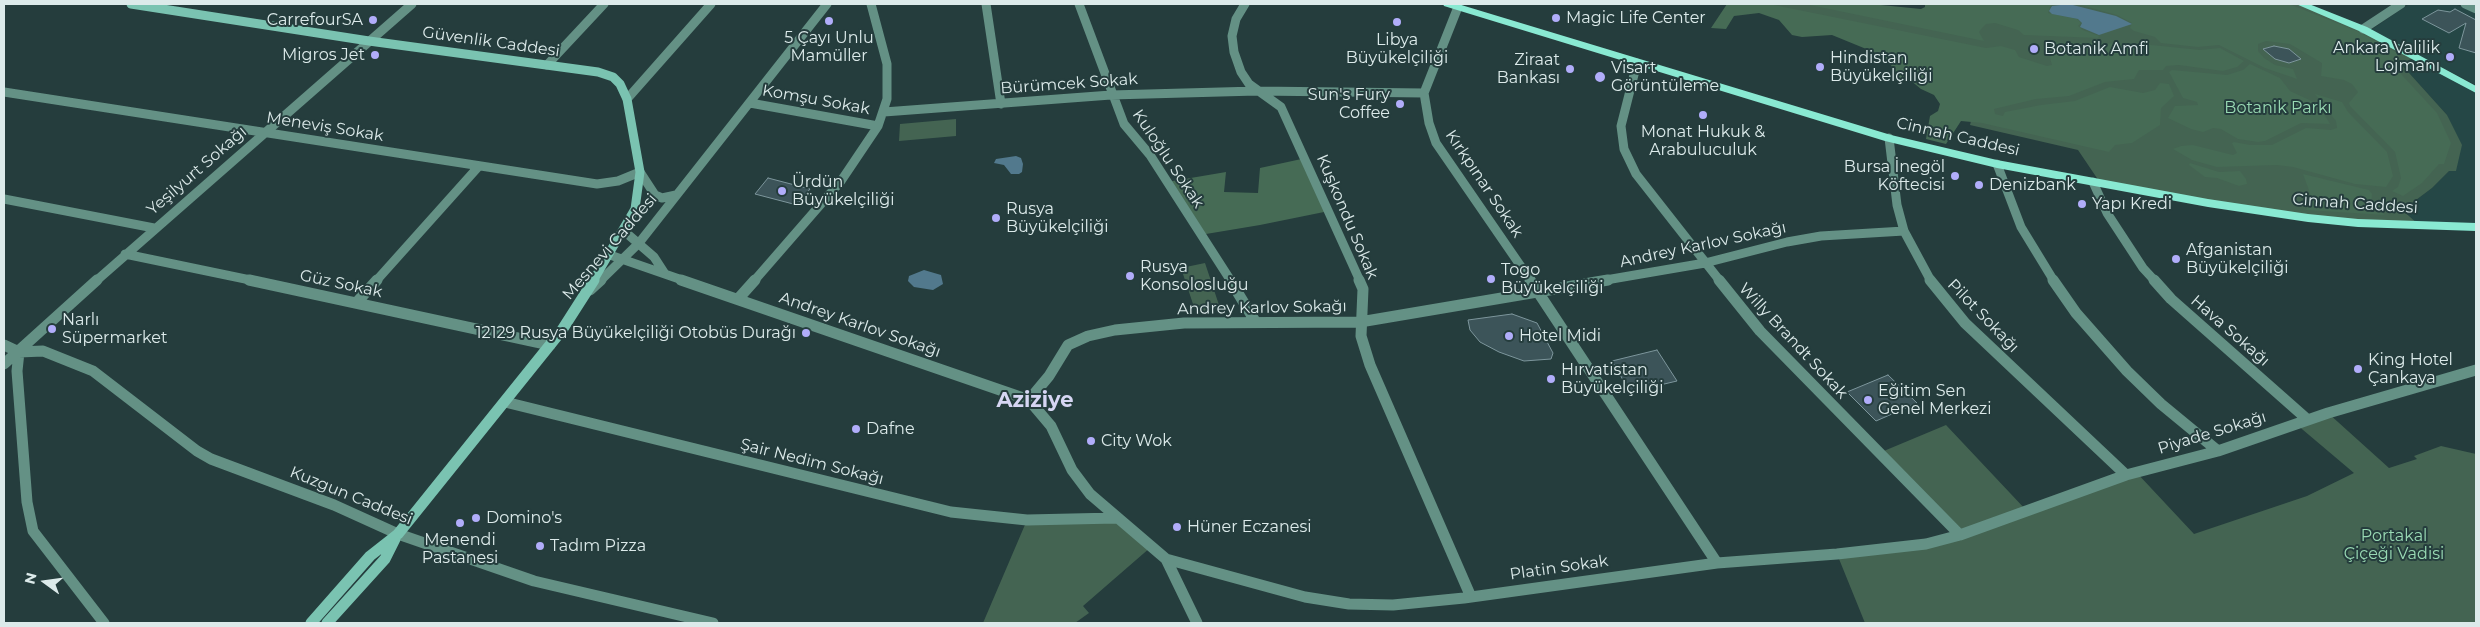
<!DOCTYPE html>
<html>
<head>
<meta charset="utf-8">
<style>
  body { margin:0 }
  #map { position:relative; width:2480px; height:627px; overflow:hidden; background:#253d3d; font-family:Montserrat,sans-serif }
  canvas { display:block }
  .frame { position:absolute; inset:0; border:5px solid #dceaea; pointer-events:none }
  .north { position:absolute; left:20px; top:557px; width:50px; height:50px; -webkit-text-stroke:4px #253d3d; paint-order:stroke; rotate:284deg; font-size:14px; font-weight:700; line-height:20px; text-align:center; color:#dceaea }
  .north::after { content:''; display:block; margin:auto; width:18px; height:22px; background:#dceaea; clip-path:polygon(50% 0,100% 100%,50% 72%,0 100%) }
</style>
</head>
<body>
<div id="map">
<canvas width="2480" height="627"></canvas>
<div class="frame"></div>
<div class="north">N</div>
</div>
<script>
const g = document.querySelector('canvas').getContext('2d');
g.lineJoin = 'round';
function fillPath(path, color) { g.fillStyle = color; g.fill(path, 'evenodd'); }
const toPath = rows => new Path2D(rows.map(r => 'M' + r).join(''));
function strokePath(path, color, width, dash) { g.strokeStyle = color; g.lineWidth = width; g.lineCap = dash ? 'butt' : 'round'; g.setLineDash(dash || []); g.stroke(path); }
function write(font, color, halo, rows, align = 'center') {
  g.font = font + ' Montserrat,sans-serif'; g.lineWidth = 4; g.setLineDash([]); g.textBaseline = 'middle'; g.strokeStyle = halo; g.fillStyle = color; for (const [text, x, y, turn = 0] of rows) {
    g.save(); g.translate(x, y); g.rotate((+turn || 0) * Math.PI / 180); g.textAlign = isNaN(turn) ? turn : align; if (halo) g.strokeText(text, 0, 0); g.fillText(text, 0, 0); g.restore();
  }
}
const built = toPath([
  [2409,4,2455,4,2476,13,2476,85,2371,30],
  [2415,57,2476,90,2476,227,2419,225,2399,207,2412,203,2432,188,2449,171,2447,115,2401,64]
]);
const green = toPath([
  [1746,4,1846,4,1964,27,1958,4,2301,4,2336,17,2415,57,2401,64,2447,115,2462,145,2456,171,2449,171,2432,188,2412,203,2399,207,2419,225,2358,223,2101,184,2078,150,1970,125,1972,117,1889,42],
  [956,119,956,136,899,141,900,124],
  [1205,263,1220,308,1196,313,1181,268],
  [2328,413,2389,468,2417,459,2414,456,2441,446,2476,454,2476,623,1865,623,1837,554,1960,535,1879,453,1946,425,2026,510,2136,472,2194,534,2307,496,2354,473,2296,424],
  [1116,518,1151,547,1083,606,1089,613,1075,623,983,623,1027,520]
]);
const forest = toPath([
  [1727,4,1769,4,1986,48,2001,46,2015,50,2019,57,2047,66,2052,65,2050,58,2052,53,2051,49,2044,42,2142,44,2200,50,2220,48,2244,61,2237,67,2223,71,2179,65,2166,66,2163,70,2139,70,2134,79,2105,82,2069,96,2036,99,1994,109,1995,114,2003,116,2005,112,2041,105,2075,101,2110,87,2143,93,2155,90,2160,83,2169,84,2174,96,2161,108,2160,125,2132,143,2115,145,2109,152,1982,123,1961,121,1946,144,1926,139,1930,116,1938,111,1940,104,1934,95,1921,89,1910,80,1896,77,1891,65,1876,53,1832,35,1802,37,1792,35,1779,20,1759,13,1734,16,1726,29,1711,28],
  [1805,4,1871,4,1921,9,1925,7,1925,4,2065,4,2051,5,2048,13,2077,19,2081,23,2078,26,2083,30,2099,36,2098,38,2024,35,2018,30,1995,23,1986,24,1982,28,1979,32,1984,41],
  [2077,4,2289,4,2357,31,2399,54,2389,61,2437,113,2451,143,2444,164,2439,164,2422,183,2403,196,2392,191,2398,187,2401,178,2395,152,2350,106,2349,103,2358,92,2352,84,2344,80,2321,76,2322,63,2290,44,2266,41,2258,44,2258,51,2264,58,2275,65,2293,69,2297,79,2265,68,2219,45,2198,47,2161,43,2155,37,2134,31,2130,28,2132,23,2117,15],
  [2250,64,2280,78,2290,91,2318,104,2330,124,2301,123,2265,141,2258,142,2238,139,2221,129,2213,128,2203,132,2191,129,2168,118,2175,106,2198,105,2197,102,2183,98,2169,72,2172,70,2227,75,2243,70],
  [2315,94,2342,102,2348,112,2387,152,2393,176,2386,187,2355,184,2293,167,2277,165,2217,167,2192,160,2173,149,2181,146,2193,145,2233,155,2237,153,2232,143,2234,142,2250,145,2272,145,2306,128,2331,130,2337,128,2336,121],
  [1306,158,1329,211,1260,225,1200,235,1167,182,1226,172,1224,192,1258,193,1260,168],
  [2190,163,2219,172,2240,171,2246,179,2247,184,2239,186,2217,178,2205,177,2189,165],
  [2303,174,2369,190,2372,194,2371,205,2385,215,2306,210,2311,203,2310,193]
]);
const water = toPath([
  [2069,4,2116,16,2132,24,2099,35,2080,27,2082,23,2078,19,2052,14,2049,11,2052,6],
  [1016,156,1021,158,1023,164,1022,172,1019,174,1011,174,1004,165,994,163,996,159],
  [924,270,941,275,943,284,933,290,914,287,908,281,909,276]
]);
const building = toPath([
  [2455,9,2476,20,2476,53,2459,48,2466,23,2449,33,2422,19,2438,10,2450,12,2455,9],
  [2274,46,2289,49,2301,59,2289,63,2275,59,2263,49,2274,46],
  [768,178,810,189,797,205,755,194,768,178],
  [1512,314,1537,323,1553,353,1551,359,1524,361,1499,352,1480,342,1470,330,1468,320,1512,314],
  [1657,350,1677,381,1630,392,1612,361,1657,350],
  [1888,375,1917,403,1876,421,1847,392,1888,375]
]);
const streetFar1 = toPath([
  [986,4,1001,104],
  [1079,4,1124,124,1150,155,1231,281],
  [1245,4,1236,19,1232,36,1234,52,1241,72,1249,84,1281,107,1360,281],
  [2465,4,2476,9],
  [1458,7,1424,93,1429,123,1436,143,1531,281],
  [2363,29,2401,4],
  [1637,63,1621,126,1624,149,1636,174,1720,281],
  [547,65,604,4],
  [4,92,597,184,618,181,640,172,655,195,662,198,676,195],
  [627,99,711,4],
  [750,103,878,126],
  [884,112,1111,95,1257,91,1424,93],
  [1889,138,1897,205,1904,231,1931,281],
  [1997,164,2021,227,2054,281],
  [2093,182,2107,213,2143,268,2155,281],
  [4,199,154,228],
  [624,231,654,257,665,274],
  [125,254,255,281],
  [610,255,685,281],
  [96,281,412,4],
  [376,281,479,166],
  [600,281,639,243,827,4],
  [754,281,841,181,878,126,887,99,887,64,871,4],
  [1600,281,1705,263,1787,242,1821,236,1904,231]
]);
const street = toPath([
  [249,280,550,345],
  [681,280,1029,400,1051,426,1072,470,1090,494,1166,559,1197,623],
  [1230,280,1255,321],
  [1359,280,1363,289,1361,336,1370,365,1471,597],
  [1530,280,1717,563],
  [1719,280,1760,331,1960,535],
  [1930,280,1965,323,2126,475],
  [2053,280,2076,313,2127,371,2161,404,2218,451],
  [2154,280,2171,299,2308,420],
  [590,290,601,280],
  [738,299,755,280],
  [357,302,377,280],
  [4,345,19,352,43,351,93,371,197,451,211,459,334,505,398,534,534,581,713,623],
  [19,352,17,371,27,502,33,531,104,623],
  [4,364,97,280],
  [1029,400,1049,376,1068,345,1088,336,1115,330,1184,323,1360,322,1608,280],
  [505,402,951,512,1027,520,1116,518],
  [1166,559,1305,597,1349,604,1393,605,1464,598,1717,563,1837,554,1926,544,1960,535,2126,475,2218,451,2328,413,2476,370]
]);
const secondaryFar1 = toPath([
  [131,4,369,41,598,72,613,77,620,84,627,99,640,172,635,209,593,281]
]);
const secondary = toPath([
  [311,623,370,556,398,534,562,330,594,280],
  [327,623,385,559,395,539]
]);
const primary = toPath([
  [1443,4,1458,4,1891,135,1997,160,2208,199,2308,214,2358,219,2476,223,2476,231,2358,227,2308,222,2208,207,1997,168,1885,141,1444,6,1443,4],
  [2296,4,2309,4,2367,27,2476,86,2476,93,2359,31,2296,4]
]);
const markers = [
  [1556,18,5,"#b1adfa"],
  [373,20,5,"#b1adfa"],
  [829,21,5,"#b1adfa"],
  [1397,22,5,"#b1adfa"],
  [2034,49,5,"#b1adfa"],
  [375,55,5,"#b1adfa"],
  [2450,57,5,"#b1adfa"],
  [1820,67,5,"#b1adfa"],
  [1570,69,5,"#b1adfa"],
  [1600,77,6,"#b1adfa"],
  [1400,104,5,"#b1adfa"],
  [1703,115,5,"#b1adfa"],
  [1955,176,5,"#b1adfa"],
  [1979,185,5,"#b1adfa"],
  [782,191,5,"#b1adfa"],
  [2082,204,5,"#b1adfa"],
  [996,218,5,"#b1adfa"],
  [2176,259,5,"#b1adfa"],
  [1130,276,5,"#b1adfa"],
  [1491,279,5,"#b1adfa"],
  [52,329,5,"#b1adfa"],
  [806,333,5,"#b1adfa"],
  [1509,336,5,"#b1adfa"],
  [2358,369,5,"#b1adfa"],
  [1551,379,5,"#b1adfa"],
  [1868,400,5,"#b1adfa"],
  [856,429,5,"#b1adfa"],
  [1091,441,5,"#b1adfa"],
  [476,518,5,"#b1adfa"],
  [460,523,5,"#b1adfa"],
  [1177,527,5,"#b1adfa"],
  [540,546,5,"#b1adfa"]
];
const poiNames = [
  ["Magic Life Center",1566,18],
  ["CarrefourSA",363,20,"right"],
  ["5 Çayı Unlu",829,38,"center"],
  ["Mamüller",829,56,"center"],
  ["Libya",1397,40,"center"],
  ["Büyükelçiliği",1397,58,"center"],
  ["Ankara Valilik",2440,48,"right"],
  ["Lojmanı",2440,66,"right"],
  ["Botanik Amfi",2044,49],
  ["Migros Jet",365,55,"right"],
  ["Hindistan",1830,58],
  ["Büyükelçiliği",1830,76],
  ["Ziraat",1560,60,"right"],
  ["Bankası",1560,78,"right"],
  ["Visart",1611,68],
  ["Görüntüleme",1611,86],
  ["Sun's Fury",1390,95,"right"],
  ["Coffee",1390,113,"right"],
  ["Monat Hukuk &",1703,132,"center"],
  ["Arabuluculuk",1703,150,"center"],
  ["Bursa İnegöl",1945,167,"right"],
  ["Köftecisi",1945,185,"right"],
  ["Ürdün",792,182],
  ["Büyükelçiliği",792,200],
  ["Denizbank",1989,185],
  ["Yapı Kredi",2092,204],
  ["Rusya",1006,209],
  ["Büyükelçiliği",1006,227],
  ["Afganistan",2186,250],
  ["Büyükelçiliği",2186,268],
  ["Rusya",1140,267],
  ["Konsolosluğu",1140,285],
  ["Togo",1501,270],
  ["Büyükelçiliği",1501,288],
  ["Narlı",62,320],
  ["Süpermarket",62,338],
  ["12129 Rusya Büyükelçiliği Otobüs Durağı",796,333,"right"],
  ["Hotel Midi",1519,336],
  ["King Hotel",2368,360],
  ["Çankaya",2368,378],
  ["Hırvatistan",1561,370],
  ["Büyükelçiliği",1561,388],
  ["Eğitim Sen",1878,391],
  ["Genel Merkezi",1878,409],
  ["Dafne",866,429],
  ["City Wok",1101,441],
  ["Domino's",486,518],
  ["Hüner Eczanesi",1187,527],
  ["Menendi",460,540,"center"],
  ["Pastanesi",460,558,"center"],
  ["Tadım Pizza",550,546]
];
const streetNames = [
  ["Güvenlik Caddesi",491,42,8],
  ["Bürümcek Sokak",1069,84,-4],
  ["Komşu Sokak",816,100,10],
  ["Meneviş Sokak",325,127,9],
  ["Cinnah Caddesi",1958,137,13],
  ["Kuloğlu Sokak",1168,159,56],
  ["Yeşilyurt Sokağı",197,171,-41],
  ["Kırkpınar Sokak",1484,184,56],
  ["Cinnah Caddesi",2355,204,4],
  ["Kuşkondu Sokak",1347,217,67],
  ["Andrey Karlov Sokağı",1703,245,-12],
  ["Mesnevi Caddesi",610,247,-49],
  ["Güz Sokak",341,284,12],
  ["Andrey Karlov Sokağı",1262,308,-1],
  ["Pilot Sokağı",1983,316,46],
  ["Andrey Karlov Sokağı",860,325,19],
  ["Hava Sokağı",2230,331,41],
  ["Willy Brandt Sokak",1793,341,47],
  ["Piyade Sokağı",2212,433,-17],
  ["Şair Nedim Sokağı",812,462,14],
  ["Kuzgun Caddesi",351,496,22],
  ["Platin Sokak",1559,568,-8]
];
const parkNames = [
  ["Botanik Parkı",2278,108],
  ["Portakal",2394,536],
  ["Çiçeği Vadisi",2394,554]
];
const districtNames = [
  ["Aziziye",1035,401]
];
fillPath(built, '#254746');
fillPath(green, '#446452');
fillPath(forest, '#466b55');
fillPath(water, '#52798d');
fillPath(building, '#3c5459');
strokePath(building, '#7d969c', 1);
strokePath(streetFar1, '#649185', 9);
strokePath(street, '#649185', 11);
strokePath(secondaryFar1, '#7ac3b1', 9);
strokePath(secondary, '#7ac3b1', 11);
fillPath(primary, '#89e9d2');
for (const [x, y, r, color] of markers) { const dot = new Path2D(); dot.arc(x, y, r, 0, 2 * Math.PI); g.fillStyle = color; g.fill(dot); strokePath(dot, '#253d3d', 2); }
write('16px', '#dceaea', '#253d3d', poiNames, 'left');
write('16px', '#dceaea', '#253d3d', streetNames);
write('16px', '#99dab4', '#253d3d', parkNames);
write('bold 21px', '#d6d6f3', '#253d3d', districtNames);
</script>
</body>
</html>
